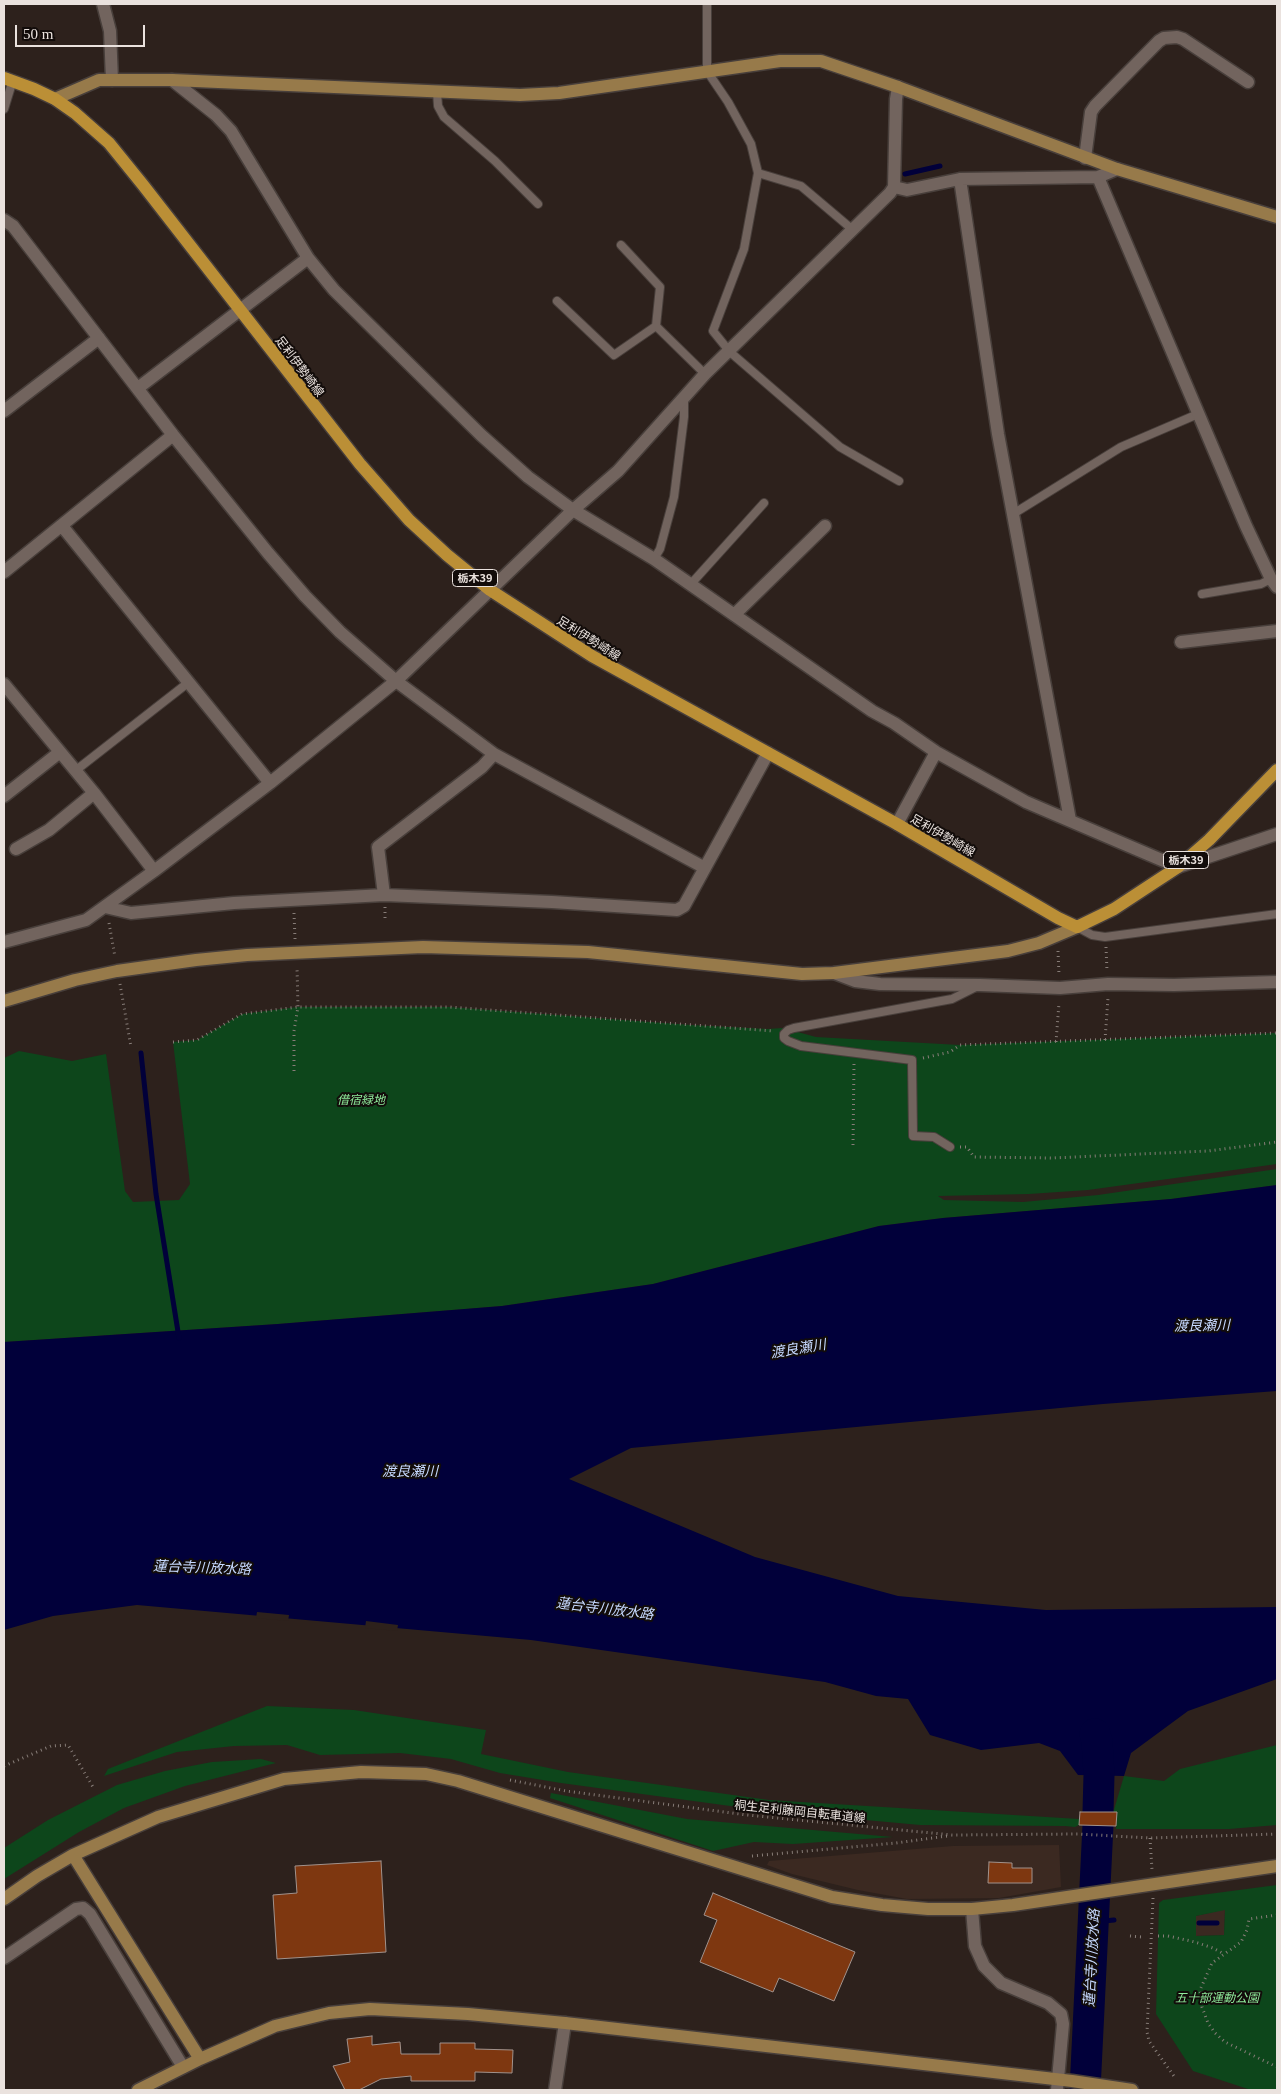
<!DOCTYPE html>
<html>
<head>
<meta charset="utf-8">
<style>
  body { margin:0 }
  #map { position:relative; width:1281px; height:2094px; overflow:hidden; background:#2d211c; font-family:Georgia,serif }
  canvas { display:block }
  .frame { position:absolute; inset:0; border:5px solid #eae2de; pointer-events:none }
  .scale { position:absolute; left:15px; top:25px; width:130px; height:22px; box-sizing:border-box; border:2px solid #eae2de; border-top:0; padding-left:6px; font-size:15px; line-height:18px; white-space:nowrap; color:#eae2de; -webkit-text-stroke:4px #120c0a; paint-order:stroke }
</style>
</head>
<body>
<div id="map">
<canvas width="1281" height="2094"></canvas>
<div class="frame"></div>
<div class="scale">50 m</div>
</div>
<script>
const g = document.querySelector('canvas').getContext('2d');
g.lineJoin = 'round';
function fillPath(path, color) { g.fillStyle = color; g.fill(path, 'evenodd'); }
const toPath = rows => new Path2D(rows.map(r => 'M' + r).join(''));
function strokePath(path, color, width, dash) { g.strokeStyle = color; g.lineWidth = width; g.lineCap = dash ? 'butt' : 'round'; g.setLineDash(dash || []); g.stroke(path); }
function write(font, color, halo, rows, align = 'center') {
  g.font = font + ' Georgia,"Noto Sans JP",serif'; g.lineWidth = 4; g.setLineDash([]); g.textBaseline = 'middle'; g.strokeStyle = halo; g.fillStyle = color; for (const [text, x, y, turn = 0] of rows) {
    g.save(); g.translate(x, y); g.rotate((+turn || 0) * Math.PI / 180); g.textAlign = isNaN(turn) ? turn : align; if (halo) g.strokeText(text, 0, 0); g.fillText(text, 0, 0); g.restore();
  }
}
const built = toPath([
  [1059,1845,1061,1887,999,1898,907,1899,858,1890,792,1874,767,1865,769,1861,953,1846],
  [1225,1909,1224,1935,1196,1936,1196,1916]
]);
const green = toPath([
  [298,1007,449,1007,691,1025,767,1029,783,1028,816,1037,960,1045,1277,1033,1277,1164,1088,1190,1029,1194,938,1196,944,1200,1023,1202,1098,1195,1277,1169,1277,1185,1171,1199,943,1218,879,1226,653,1284,502,1306,278,1324,4,1342,4,1058,19,1051,72,1061,106,1054,125,1191,133,1202,179,1200,190,1184,173,1042,197,1040,242,1014],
  [267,1706,354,1710,486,1730,481,1754,568,1772,769,1800,1079,1819,1079,1825,1075,1827,1065,1826,920,1825,767,1811,561,1783,500,1773,451,1759,400,1753,320,1755,287,1745,234,1746,177,1752,104,1776,108,1769],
  [1277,1745,1277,1825,1229,1829,1116,1829,1117,1812,1113,1813,1124,1776,1164,1781,1180,1769],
  [261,1759,276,1763,185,1786,124,1808,79,1832,4,1879,4,1848,48,1820,117,1785,165,1771,212,1762],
  [551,1793,687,1819,893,1837,793,1844,754,1842,713,1851,550,1798],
  [1277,1885,1277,2090,1251,2090,1193,2071,1156,2014,1159,1903,1163,1900],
  [1225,1910,1224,1935,1196,1936,1196,1916]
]);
const water = toPath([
  [1277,1185,1277,1391,1103,1404,631,1448,569,1479,755,1557,898,1596,1046,1610,1277,1607,1277,1679,1188,1711,1131,1753,1124,1776,1078,1775,1060,1751,1039,1743,981,1750,930,1735,908,1699,876,1696,825,1682,531,1640,137,1605,53,1616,4,1630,4,1342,278,1324,502,1306,653,1284,879,1226,943,1218,1171,1199]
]);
const pier = toPath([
  [257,1612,289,1615,288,1621,256,1618],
  [366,1621,398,1625,397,1631,365,1628]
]);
const stream = toPath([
  [905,174,940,166],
  [141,1053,156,1194,179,1338],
  [1094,1922,1114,1920],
  [1199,1923,1217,1923]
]);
const river = toPath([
  [1095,1734,1097,1741,1099,1775,1098,1812],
  [1085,2090,1098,1825]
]);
const building = toPath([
  [1080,1812,1117,1812,1116,1826,1079,1825,1080,1812],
  [381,1861,386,1952,277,1959,273,1895,297,1893,295,1866,381,1861],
  [989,1862,1012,1863,1012,1868,1032,1868,1032,1883,988,1883,989,1862],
  [713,1893,855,1952,834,2001,779,1978,773,1992,700,1962,717,1920,704,1915,713,1893],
  [372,2036,372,2045,400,2042,401,2054,440,2054,440,2043,475,2043,475,2049,513,2050,512,2073,475,2072,475,2081,411,2081,411,2076,381,2079,359,2090,345,2090,333,2066,350,2062,347,2039,372,2036]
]);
const path = toPath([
  [385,907,385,919],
  [294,913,295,939],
  [109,923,115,957],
  [1106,947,1107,971],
  [1058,951,1059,975],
  [120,984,131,1047],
  [1105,1040,1108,998],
  [173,1042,197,1040,242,1014,298,1007,449,1007,774,1031],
  [1056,1042,1059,1003],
  [923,1058,950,1052,960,1045,1277,1033],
  [294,1071,294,1031,298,1007,297,967],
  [853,1145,854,1063],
  [960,1147,967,1147,974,1157,1052,1158,1208,1151,1277,1142],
  [4,1766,51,1746,68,1745,93,1787],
  [510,1780,566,1791,747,1815,952,1835,1078,1834,1150,1838,1277,1834],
  [1150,1838,1152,1870],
  [752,1856,896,1843,947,1836],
  [1153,1898,1147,2032,1149,2041,1176,2079],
  [1277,1915,1249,1919,1247,1930,1241,1942,1212,1963,1200,1990,1202,2007,1208,2023,1215,2033,1225,2042,1277,2067],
  [1130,1936,1142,1937],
  [1158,1936,1168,1936,1195,1942,1213,1948,1224,1954]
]);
const lane = toPath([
  [707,4,707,71,728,102,751,144,758,173,744,249,713,331,730,352,840,447,899,481],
  [437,92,438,106,444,117,495,161,538,204],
  [4,109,13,80],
  [758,173,801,186,853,230],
  [621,245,660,287,656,326],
  [557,301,614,355,656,326,705,374],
  [1013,514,1121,447,1198,414],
  [654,559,660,549,674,497,684,417,684,397],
  [690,585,764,503],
  [1202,594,1261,584,1271,579],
  [75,771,189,682],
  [1077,927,1092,935,1105,937,1277,914],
  [950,1147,934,1137,913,1136,912,1060,801,1046,788,1041,784,1038,784,1034,788,1030,794,1028,952,999,976,987]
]);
const street = toPath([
  [103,4,110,31,112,80],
  [172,80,216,115,231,131,308,258,334,290,481,435,528,477,573,510,654,559,872,711,894,723,936,752,1026,802,1178,867,1277,834],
  [1085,158,1091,112,1095,106,1159,41,1164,38,1177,37,1183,39,1248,82],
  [1098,177,1246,526,1271,579,1277,587],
  [960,179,998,434,1070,820],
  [894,187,907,190,960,179,1098,177,1117,169],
  [4,220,13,226,173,435,268,553,305,596,340,632,396,681,494,754,705,868],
  [138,388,308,258],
  [4,411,99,338],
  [62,526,270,783],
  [4,572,173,435],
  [734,615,825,526],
  [1181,642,1277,631],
  [4,684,94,793,154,871],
  [4,796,60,752],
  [897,824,936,752],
  [16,849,49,830,94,793],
  [384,895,378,847,482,767,494,754],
  [105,907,131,913,234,903,384,895,552,902,677,910,684,906,768,753],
  [4,942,86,920,154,871,270,783,396,681,573,510,618,471,705,374,890,193,894,187,896,99,898,87],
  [834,973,855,981,880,984,980,985,1060,988,1108,984,1174,985,1277,982],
  [972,1909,975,1946,984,1966,1001,1983,1048,2003,1061,2014,1063,2024,1057,2090],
  [4,1958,76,1909,83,1908,90,1914,183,2067],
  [555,2090,565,2023]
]);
const secondary = toPath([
  [55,99,99,80,172,80,520,95,559,93,780,61,821,61,898,87,1117,169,1277,217],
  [4,1001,75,980,117,971,196,960,247,955,423,947,588,952,802,974,834,973,1008,951,1039,943,1077,927],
  [73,1855,200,2059],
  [4,1899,37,1876,73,1855,158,1817,284,1779,361,1772,426,1774,458,1781,832,1897,882,1905,928,1909,972,1909,1013,1905,1277,1866],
  [138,2090,200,2059,275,2026,329,2013,370,2009,468,2014,565,2023,1072,2081,1132,2090]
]);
const primary = toPath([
  [4,78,34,89,55,99,75,113,109,143,143,185,360,464,409,520,447,555,490,590,592,656,897,824,1058,918,1077,927,1114,909,1149,886,1178,867,1209,840,1277,770]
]);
const shields = [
  [475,578,45],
  [1186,860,45]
];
const shieldNames = [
  ["栃木39",475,578],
  ["栃木39",1186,860]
];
const streetNames = [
  ["足利伊勢崎線",300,366,53],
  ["足利伊勢崎線",589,638,32],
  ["足利伊勢崎線",943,835,30],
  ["桐生足利藤岡自転車道線",800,1811,6]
];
const parkNames = [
  ["借宿緑地",361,1099],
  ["五十部運動公園",1217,1997]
];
const waterNames = [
  ["渡良瀬川",1202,1325,-1],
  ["渡良瀬川",798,1348,-9],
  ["渡良瀬川",410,1471],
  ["蓮台寺川放水路",202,1567,2],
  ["蓮台寺川放水路",605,1608,7],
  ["蓮台寺川放水路",1091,1958,-87]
];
fillPath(built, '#3b2921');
fillPath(green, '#0d461b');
fillPath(water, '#01003a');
fillPath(pier, '#2d211c');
strokePath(stream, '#01003a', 5);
strokePath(river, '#01003a', 31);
fillPath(building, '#7e3710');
strokePath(building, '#a1928c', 1);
strokePath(lane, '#483f3b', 10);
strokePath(street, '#483f3b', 15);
strokePath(secondary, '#483f3b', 15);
strokePath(primary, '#483f3b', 15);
strokePath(path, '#877d78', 3, [1, 4]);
strokePath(lane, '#72645e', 8);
strokePath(street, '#72645e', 12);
strokePath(secondary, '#977a4a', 12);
strokePath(primary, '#bb8f36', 12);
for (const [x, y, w] of shields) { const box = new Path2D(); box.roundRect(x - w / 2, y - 8.5, w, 17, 4); g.fillStyle = '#120c0a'; g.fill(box); strokePath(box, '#eae2de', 1); }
write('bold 11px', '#eae2de', null, shieldNames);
write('12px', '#eae2de', '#120c0a', streetNames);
write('italic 12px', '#8feb9b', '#120c0a', parkNames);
write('italic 14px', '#c6d9ff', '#120c0a', waterNames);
</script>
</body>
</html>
